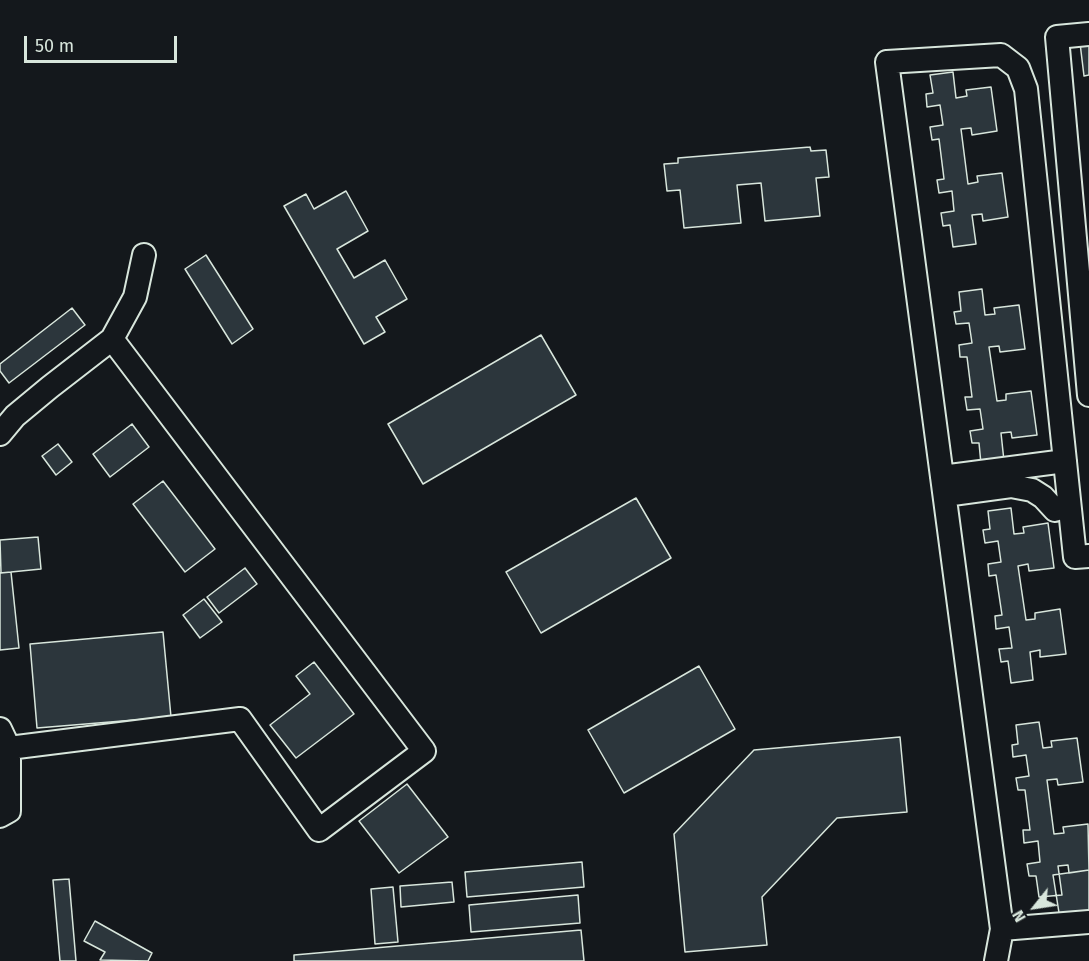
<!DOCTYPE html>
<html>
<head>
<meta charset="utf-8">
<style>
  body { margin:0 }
  #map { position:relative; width:1089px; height:961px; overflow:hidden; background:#14181c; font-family:"Fira Sans",sans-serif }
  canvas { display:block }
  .north { position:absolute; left:1005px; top:877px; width:60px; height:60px; -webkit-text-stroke:4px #14181c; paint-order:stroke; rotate:240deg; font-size:16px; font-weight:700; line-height:24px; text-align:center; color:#d8e6dc }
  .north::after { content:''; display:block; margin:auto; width:21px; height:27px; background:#d8e6dc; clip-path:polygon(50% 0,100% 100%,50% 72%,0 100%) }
  .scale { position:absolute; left:24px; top:36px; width:153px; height:27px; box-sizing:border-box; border:3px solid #d8e6dc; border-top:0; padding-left:8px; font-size:18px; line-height:21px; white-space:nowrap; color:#d8e6dc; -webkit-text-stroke:4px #14181c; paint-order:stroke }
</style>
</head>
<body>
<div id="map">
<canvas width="1089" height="961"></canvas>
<div class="north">N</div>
<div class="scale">50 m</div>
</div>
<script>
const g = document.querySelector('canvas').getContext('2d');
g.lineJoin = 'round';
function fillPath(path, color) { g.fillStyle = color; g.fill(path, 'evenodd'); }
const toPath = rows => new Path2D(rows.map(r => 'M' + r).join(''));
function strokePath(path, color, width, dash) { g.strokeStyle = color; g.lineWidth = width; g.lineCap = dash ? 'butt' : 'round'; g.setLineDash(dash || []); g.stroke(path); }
const building = toPath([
  [1089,42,1089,75,1084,76,1080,43,1089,42],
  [953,72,956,98,967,96,966,90,991,87,997,131,972,135,971,128,961,129,968,184,978,182,977,176,1002,173,1008,217,983,221,982,214,972,215,976,244,953,247,950,225,943,226,941,213,954,211,952,191,939,193,937,180,944,179,939,139,932,140,930,127,943,125,940,105,927,107,926,94,933,93,930,75,953,72],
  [810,147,811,151,826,150,829,177,816,178,820,216,765,221,761,183,737,185,741,223,684,228,680,190,667,191,664,164,678,163,678,158,810,147],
  [346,191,368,231,337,249,354,278,385,260,407,299,376,317,385,332,364,344,284,206,306,194,314,209,346,191],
  [206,255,253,329,232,344,185,269,206,255],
  [982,289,985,315,995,314,994,308,1019,305,1025,349,1000,352,999,346,989,347,997,401,1006,400,1006,394,1031,391,1037,435,1012,438,1011,432,1001,433,1004,461,981,464,979,443,972,443,970,431,983,429,980,409,967,410,965,397,972,397,967,357,960,357,959,345,972,343,969,323,956,324,954,312,961,311,959,292,982,289],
  [72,308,85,325,9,383,0,371,0,364,72,308],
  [541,335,576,395,423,484,388,424,541,335],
  [132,424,149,447,110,477,93,454,132,424],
  [58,444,72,462,56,475,42,456,58,444],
  [163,481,215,549,185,572,133,504,163,481],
  [636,498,671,558,541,633,506,572,636,498],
  [1011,508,1014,534,1024,533,1023,527,1048,523,1054,568,1029,571,1028,564,1018,566,1026,620,1035,619,1035,613,1060,609,1066,654,1040,657,1040,650,1030,652,1033,680,1011,683,1008,661,1001,662,999,649,1012,648,1009,627,996,629,995,616,1002,615,996,575,989,576,988,564,1001,562,998,541,985,543,983,530,990,529,988,511,1011,508],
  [38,537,41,569,1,573,0,540,38,537],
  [245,568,257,584,219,613,207,597,245,568],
  [11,572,19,648,0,650,0,573,11,572],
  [204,599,222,622,200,638,183,615,204,599],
  [163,632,171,717,37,728,30,644,163,632],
  [314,662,354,714,296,758,270,725,310,694,296,676,314,662],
  [699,666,735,729,624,793,588,730,699,666],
  [1039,722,1043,748,1052,747,1051,741,1077,738,1083,782,1058,785,1057,779,1047,780,1054,834,1064,833,1063,827,1088,824,1089,870,1069,873,1068,865,1058,866,1062,895,1039,897,1036,876,1029,876,1027,864,1040,862,1038,841,1024,843,1023,830,1030,830,1025,790,1018,790,1016,778,1029,776,1026,755,1013,757,1012,745,1018,744,1016,725,1039,722],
  [900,737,907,812,837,818,762,897,767,945,685,952,674,834,754,750,900,737],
  [407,784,448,837,399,873,359,821,407,784],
  [582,862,584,887,467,897,465,872,582,862],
  [1089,870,1089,915,1060,919,1053,875,1089,870],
  [69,879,76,961,60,961,53,880,69,879],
  [452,882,454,902,401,907,400,886,452,882],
  [393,887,398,942,375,944,371,889,393,887],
  [578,895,580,923,471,932,469,905,578,895],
  [95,921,152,953,148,961,100,960,105,952,84,941,95,921],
  [581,930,584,961,294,961,294,955,581,930]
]);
const minor = toPath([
  [1089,34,1057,37,1089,395],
  [0,434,15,416,50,387,112,339,135,297,144,255],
  [942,477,1065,461],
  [945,495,1011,486,1032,490,1043,497,1055,510],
  [0,729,9,748,9,811,0,816],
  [9,748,240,719,319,830,424,751,112,339],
  [1002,929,887,62,1001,55,1018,68,1026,89,1075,557,1089,556],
  [996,961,1002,929,1089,922]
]);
fillPath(building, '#2c363c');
strokePath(building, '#d8e6dc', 1.5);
strokePath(minor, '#d8e6dc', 26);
strokePath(minor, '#14181c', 22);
</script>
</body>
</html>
